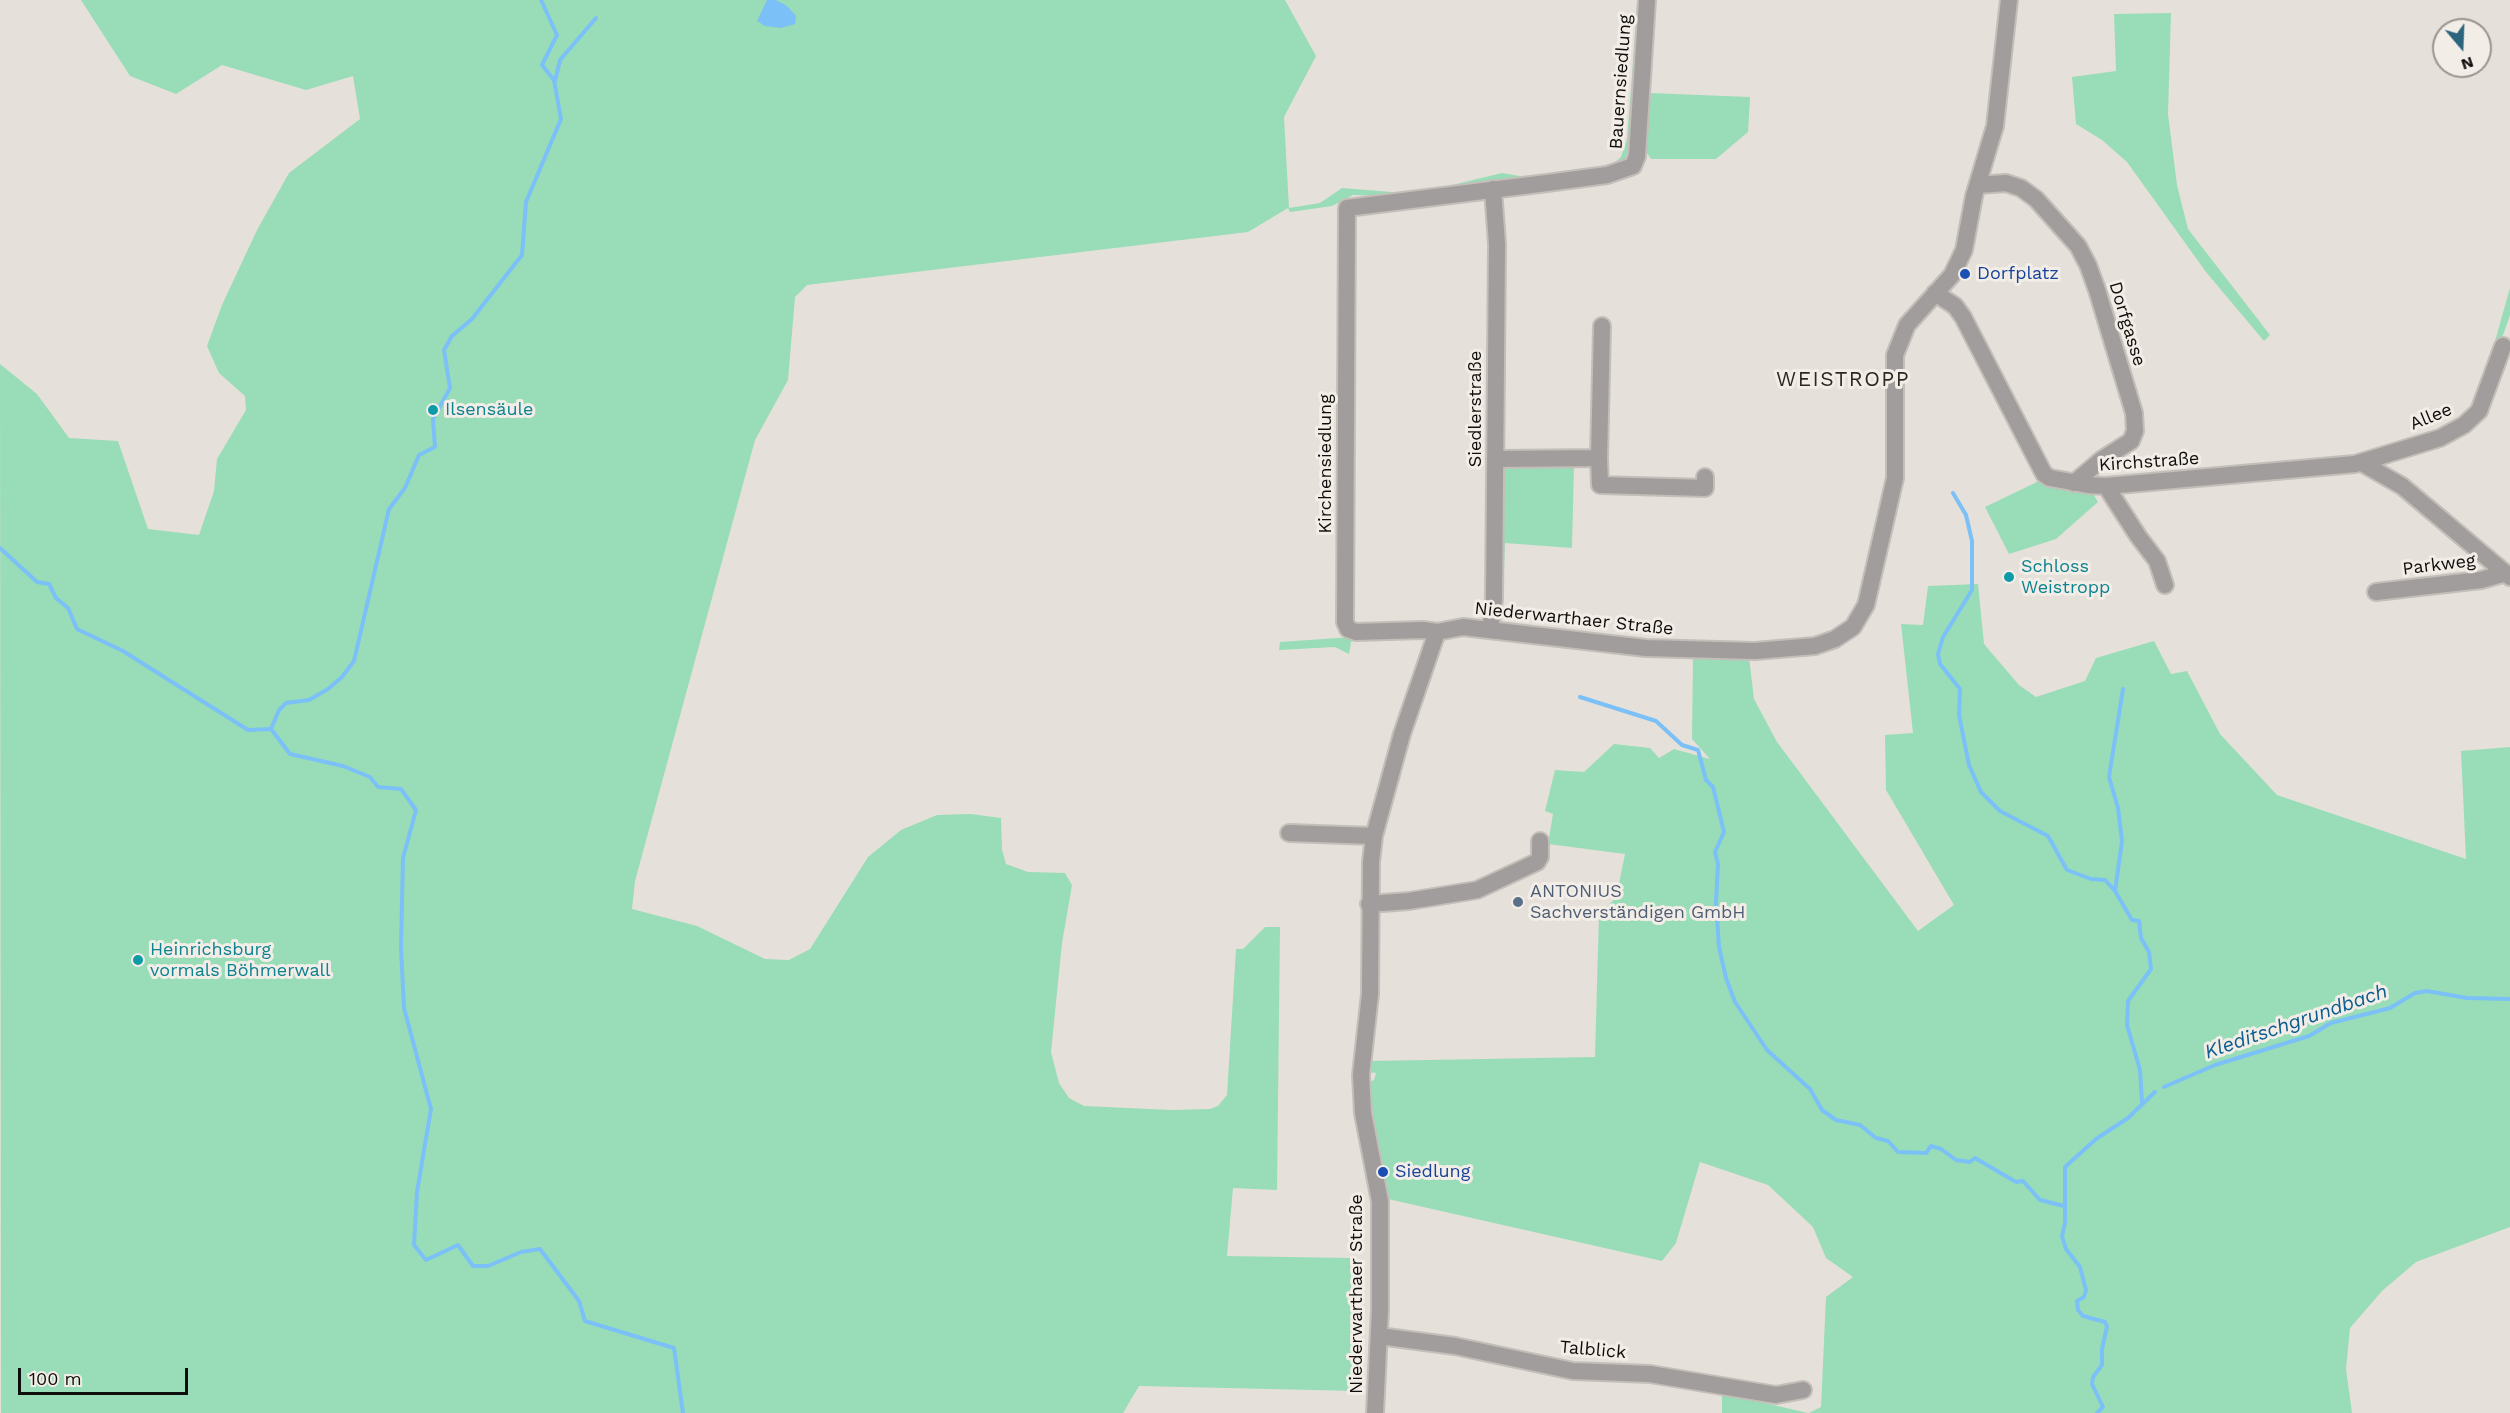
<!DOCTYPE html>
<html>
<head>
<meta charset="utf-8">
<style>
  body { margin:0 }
  #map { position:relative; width:2510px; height:1413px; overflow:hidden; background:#e6e0da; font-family:"Work Sans",sans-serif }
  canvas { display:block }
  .north { position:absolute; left:2432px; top:18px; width:60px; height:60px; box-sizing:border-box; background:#f3ede7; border:2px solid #98948f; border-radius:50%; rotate:161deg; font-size:16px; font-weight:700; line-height:24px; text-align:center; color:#100e0c }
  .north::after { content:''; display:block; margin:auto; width:21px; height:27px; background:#2c647e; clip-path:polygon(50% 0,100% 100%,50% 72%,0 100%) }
  .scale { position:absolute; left:18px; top:1368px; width:170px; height:27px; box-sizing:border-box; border:3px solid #100e0c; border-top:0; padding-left:8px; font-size:18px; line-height:21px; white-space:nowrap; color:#100e0c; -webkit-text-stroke:4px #f3ede7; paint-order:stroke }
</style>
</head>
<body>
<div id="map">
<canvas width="2510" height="1413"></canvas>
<div class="north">N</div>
<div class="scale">100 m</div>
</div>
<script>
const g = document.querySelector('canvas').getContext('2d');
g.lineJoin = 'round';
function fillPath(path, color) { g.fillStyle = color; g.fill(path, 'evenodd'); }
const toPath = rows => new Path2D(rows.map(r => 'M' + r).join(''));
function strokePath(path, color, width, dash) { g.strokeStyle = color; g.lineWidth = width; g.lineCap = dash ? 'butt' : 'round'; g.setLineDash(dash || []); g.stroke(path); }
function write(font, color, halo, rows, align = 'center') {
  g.font = font + ' "Work Sans",sans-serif'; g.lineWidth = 6; g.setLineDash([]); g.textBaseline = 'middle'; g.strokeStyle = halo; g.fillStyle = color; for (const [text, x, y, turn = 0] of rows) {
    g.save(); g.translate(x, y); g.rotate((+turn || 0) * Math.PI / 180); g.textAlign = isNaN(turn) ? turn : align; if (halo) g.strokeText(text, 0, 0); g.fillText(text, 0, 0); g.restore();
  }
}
const green = toPath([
  [81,0,1285,0,1316,56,1284,117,1289,208,1320,203,1342,188,1404,193,1448,186,1502,173,1520,176,1548,175,1607,169,1621,157,1627,139,1638,0,1644,0,1631,155,1619,167,1385,196,1353,195,1332,206,1290,212,1288,208,1248,232,807,285,795,297,788,380,755,440,635,881,632,909,697,926,765,959,789,960,810,949,868,857,901,830,937,815,971,814,1001,818,1002,850,1006,864,1028,872,1065,873,1072,885,1062,943,1051,1052,1059,1083,1069,1098,1084,1106,1172,1110,1210,1109,1218,1106,1227,1095,1236,949,1243,949,1265,927,1280,927,1277,1190,1233,1188,1227,1256,1350,1258,1357,1391,1139,1386,1123,1413,1,1413,0,364,37,394,69,438,118,441,148,529,199,535,214,491,217,459,246,410,245,396,219,373,207,346,222,305,257,230,289,173,360,119,353,76,306,90,222,65,176,94,130,76],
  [2171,13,2168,114,2177,185,2188,229,2270,335,2264,341,2206,272,2127,162,2102,140,2076,124,2072,77,2116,71,2114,14],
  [1649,93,1750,97,1748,132,1716,159,1651,159,1644,149],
  [2510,288,2510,315,2501,341,2495,341],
  [1527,465,1574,466,1572,548,1505,543,1504,573,1499,573,1499,536,1503,535,1503,521,1499,521,1499,468],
  [2039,481,2091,490,2098,502,2056,539,2009,554,1985,507],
  [1978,584,1984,644,2019,685,2036,697,2085,681,2096,658,2154,641,2171,674,2187,671,2220,734,2277,795,2466,859,2461,751,2510,747,2510,1227,2416,1262,2382,1291,2350,1328,2346,1369,2352,1413,1809,1413,1821,1407,1826,1297,1853,1277,1826,1258,1813,1227,1768,1185,1700,1162,1676,1243,1662,1261,1388,1199,1370,1113,1367,1084,1374,1080,1376,1073,1368,1072,1370,1061,1595,1057,1599,914,1616,898,1625,854,1548,844,1553,814,1545,811,1555,770,1584,772,1614,744,1650,748,1659,758,1674,749,1710,759,1692,739,1693,657,1749,657,1754,699,1777,742,1918,931,1954,905,1886,790,1885,735,1913,733,1901,624,1923,625,1928,586],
  [1352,637,1349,654,1335,647,1279,650,1280,642],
  [1722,1393,1808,1413,1722,1413]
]);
const water = toPath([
  [767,0,776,0,787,6,796,16,795,24,781,28,765,26,757,21]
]);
const stream = toPath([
  [541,0,557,35,542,65,554,80,561,119,526,202,522,255,472,319,452,336,444,350,450,388,433,419,435,447,419,455,405,488,389,509,354,661,342,677,328,689,309,700,286,703,279,710,271,729,290,754,343,766,370,777,378,787,401,789,416,810,403,858,401,948,404,1008,431,1109,417,1192,414,1245,426,1260,458,1245,473,1266,488,1266,521,1252,540,1249,579,1301,585,1321,674,1348,683,1413],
  [555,81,560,60,596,18],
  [1953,493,1966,515,1972,541,1972,590,1943,637,1938,654,1940,664,1960,689,1959,715,1969,765,1981,792,2000,811,2048,836,2067,870,2091,879,2105,880,2115,891,2132,920,2139,921,2141,938,2149,952,2151,969,2128,1001,2127,1025,2140,1070,2142,1102],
  [0,548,37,582,49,584,56,598,68,608,77,629,123,651,248,730,271,729],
  [1580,697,1656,721,1682,745,1698,750,1706,780,1713,787,1724,832,1715,852,1718,864,1716,902,1719,947,1726,978,1735,1002,1767,1050,1810,1089,1822,1110,1836,1120,1860,1125,1876,1138,1888,1141,1898,1152,1926,1153,1931,1146,1941,1149,1956,1160,1970,1162,1975,1158,2016,1182,2023,1181,2040,1200,2064,1206],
  [2115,891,2122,841,2118,808,2109,777,2123,689],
  [2164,1087,2215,1065,2309,1036,2331,1023,2390,1008,2415,993,2427,991,2467,998,2510,999],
  [2097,1413,2103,1407,2092,1384,2093,1377,2102,1365,2102,1349,2107,1327,2105,1322,2083,1316,2078,1310,2077,1301,2084,1297,2086,1290,2080,1267,2066,1249,2062,1236,2065,1223,2065,1167,2096,1139,2128,1118,2155,1092]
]);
const minor = toPath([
  [1978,185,2006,183,2021,188,2036,199,2078,246,2088,265,2097,290,2134,413,2135,431,2131,441,2101,460,2074,483],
  [1935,293,1955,306,1963,317,2044,474,2050,478,2088,485,2106,486,2355,464,2440,438,2464,425,2479,411,2503,346],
  [1599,458,1600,485,1705,488,1705,477],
  [1495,459,1599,458,1602,326],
  [2362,463,2402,486,2510,577],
  [2106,486,2138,536,2157,561,2165,585],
  [2376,592,2481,580,2506,573],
  [1490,629,1494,600,1497,244,1493,189],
  [1437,632,1423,630,1356,632,1348,629,1345,622,1347,208,1547,183,1607,175,1633,166,1637,156,1647,0],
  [1289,833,1374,836],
  [1369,904,1409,901,1477,890,1537,862,1540,857,1540,841],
  [1379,1336,1455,1346,1573,1371,1650,1374,1776,1395,1803,1390],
  [1375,1413,1380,1310,1380,1201,1363,1113,1361,1075,1370,994,1371,862,1374,836,1402,734,1437,632,1463,627,1646,648,1755,651,1815,646,1835,639,1853,627,1866,605,1895,478,1895,355,1907,325,1952,275,1964,250,1974,196,1995,126,2009,0]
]);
const markers = [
  [1965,274,6,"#1a4fb4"],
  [433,410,6,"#0f9aa8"],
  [2009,577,6,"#0f9aa8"],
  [1518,902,6,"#5c6f8a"],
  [138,960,6,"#0f9aa8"],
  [1383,1172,6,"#1a4fb4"]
];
const streetNames = [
  ["Bauernsiedlung",1621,82,-86],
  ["Dorfgasse",2127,324,73],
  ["Siedlerstraße",1476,409,-90],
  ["Allee",2431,417,-22],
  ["Kirchstraße",2149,462,-4],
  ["Kirchensiedlung",1326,464,-90],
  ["Parkweg",2439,565,-7],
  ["Niederwarthaer Straße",1574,619,6],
  ["Niederwarthaer Straße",1357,1294,-90],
  ["Talblick",1593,1350,5]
];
const transitNames = [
  ["Dorfplatz",1977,274],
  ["Siedlung",1395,1172]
];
const cultureNames = [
  ["Ilsensäule",445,410],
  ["Schloss",2021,567],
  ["Weistropp",2021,588],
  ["Heinrichsburg",150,950],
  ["vormals Böhmerwall",150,971]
];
const serviceNames = [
  ["ANTONIUS",1530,892],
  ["Sachverständigen GmbH",1530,913]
];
const waterNames = [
  ["Kleditschgrundbach",2296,1022,-19]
];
const quarterNames = [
  ["WEISTROPP",1843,380]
];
fillPath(green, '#98ddb7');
fillPath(water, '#7bc0f7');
strokePath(stream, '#7bc0f7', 4);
strokePath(minor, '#c4beb9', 20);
strokePath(minor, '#a19d9c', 16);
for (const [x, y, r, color] of markers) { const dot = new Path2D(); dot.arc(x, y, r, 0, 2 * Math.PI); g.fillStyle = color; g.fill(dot); strokePath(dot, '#f3ede7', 2); }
write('18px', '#100e0c', '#f3ede7', streetNames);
write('18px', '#164399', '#f3ede7', transitNames, 'left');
write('18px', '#0d838f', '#f3ede7', cultureNames, 'left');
write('18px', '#4e5e75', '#f3ede7', serviceNames, 'left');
write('italic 20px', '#0b5c8f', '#f3ede7', waterNames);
g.letterSpacing = '1.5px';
write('21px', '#2d2823', '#f3ede7', quarterNames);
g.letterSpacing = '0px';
</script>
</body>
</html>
